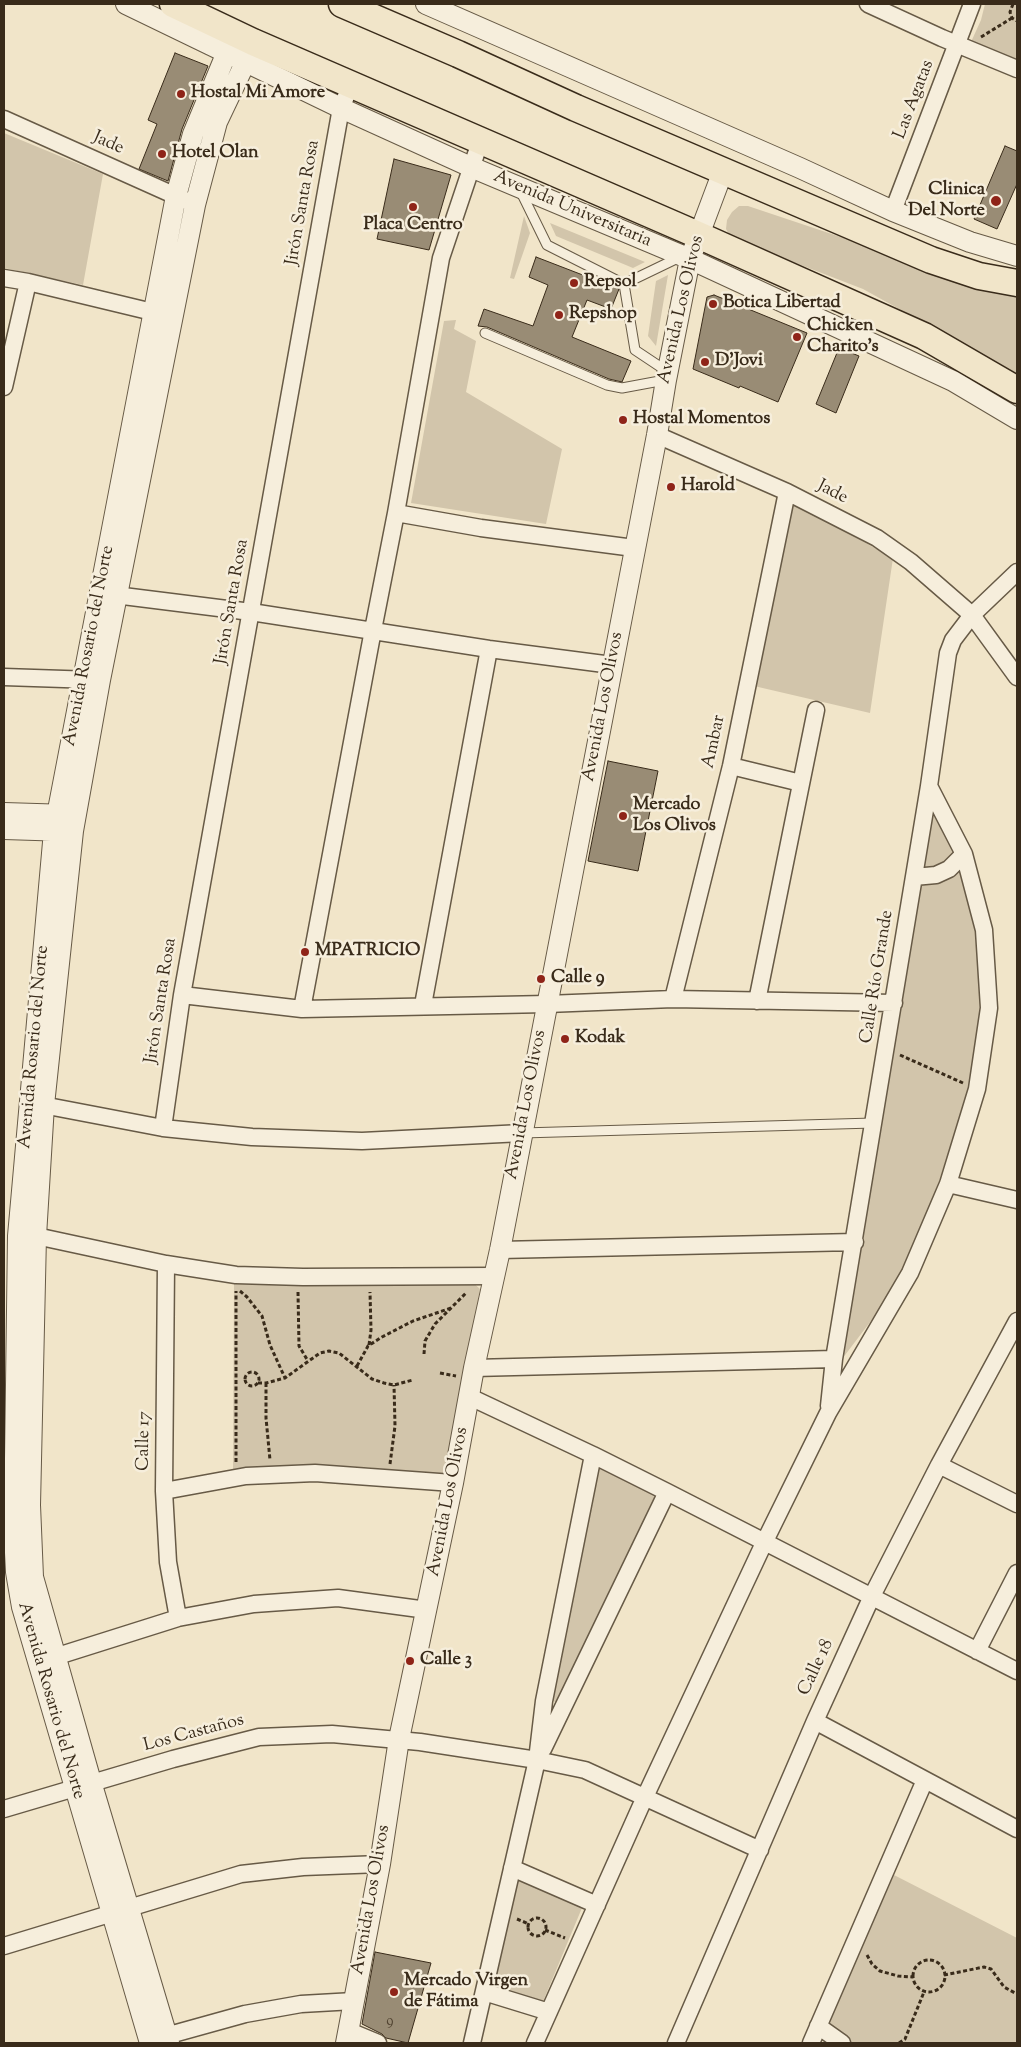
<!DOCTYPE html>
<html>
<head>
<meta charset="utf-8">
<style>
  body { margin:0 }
  #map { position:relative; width:1021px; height:2047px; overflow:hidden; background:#f1e5c9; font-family:"Sorts Mill Goudy",serif }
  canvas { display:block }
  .frame { position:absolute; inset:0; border:5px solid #392b1a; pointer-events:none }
</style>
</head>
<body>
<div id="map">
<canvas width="1021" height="2047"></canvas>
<div class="frame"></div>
</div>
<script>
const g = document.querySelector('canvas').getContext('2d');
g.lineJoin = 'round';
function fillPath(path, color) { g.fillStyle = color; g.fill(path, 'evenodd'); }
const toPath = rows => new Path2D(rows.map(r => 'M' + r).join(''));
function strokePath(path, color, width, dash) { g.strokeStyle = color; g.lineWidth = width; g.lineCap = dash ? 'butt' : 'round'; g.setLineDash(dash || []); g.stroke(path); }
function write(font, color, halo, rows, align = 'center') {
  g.font = font + ' "Sorts Mill Goudy",serif'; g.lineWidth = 5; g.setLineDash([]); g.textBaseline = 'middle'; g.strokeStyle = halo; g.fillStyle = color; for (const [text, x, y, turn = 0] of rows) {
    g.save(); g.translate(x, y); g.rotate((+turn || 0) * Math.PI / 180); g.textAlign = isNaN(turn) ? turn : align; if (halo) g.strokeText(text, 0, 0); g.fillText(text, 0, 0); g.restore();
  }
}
const green = toPath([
  [985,4,1017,4,1017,62,971,42,981,20],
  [4,133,103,174,83,285,4,268],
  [739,206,748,206,1017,296,1017,374,863,289,731,238,726,229,727,220,732,212],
  [524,216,530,233,514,279,510,278],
  [550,223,645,262,633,268,556,236],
  [668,275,656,346,648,336,656,281],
  [456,320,454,329,476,341,466,392,562,449,546,524,411,503,444,321],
  [792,502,893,558,870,713,754,686],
  [931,807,960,864,978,933,981,1015,970,1087,939,1181,905,1268,883,1305,839,1363],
  [469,1279,480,1289,447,1471,441,1476,366,1467,297,1466,233,1471,234,1282],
  [596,1462,660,1495,559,1705,548,1697],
  [894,1875,1017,1938,1017,2043,853,2043,826,2025],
  [518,1876,584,1903,542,2004,493,1988]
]);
const building = toPath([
  [175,53,208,66,182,129,168,181,139,169,157,124,148,120,175,53],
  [1005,146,1017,151,1017,184,997,229,974,219,1005,146],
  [394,159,451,175,429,250,377,239,394,159],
  [536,257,619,289,611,309,587,300,572,337,631,361,622,382,609,379,487,327,478,326,484,309,533,326,548,285,529,277,536,257],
  [714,295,807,333,778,402,740,386,739,388,693,369,707,297,714,295],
  [839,348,859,356,836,413,816,404,839,348],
  [608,761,658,771,638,871,588,861,608,761],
  [375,1952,431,1963,408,2043,386,2038,382,2034,362,2024,375,1952]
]);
const path = toPath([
  [1013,4,1010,12,1012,18,1017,21],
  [981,37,1012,18],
  [900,1055,963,1083],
  [240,1291,247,1297,262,1316,270,1345,285,1378],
  [298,1292,299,1346,308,1361],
  [369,1345,371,1330,370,1292],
  [424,1354,425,1341,435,1324,466,1293],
  [357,1366,368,1346,382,1337,413,1321,451,1308],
  '245 1379a7 7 0 1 1 14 0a7 7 0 1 1-14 0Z',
  [440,1373,456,1376],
  [258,1383,266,1383,285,1378,320,1353,329,1351,339,1353,372,1379,384,1383,394,1385,413,1380],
  [266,1383,266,1418,270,1460],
  [236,1462,236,1291],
  [390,1464,395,1426,394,1385],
  '528 1927a9 9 0 1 1 18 0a9 9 0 1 1-18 0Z',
  [517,1919,529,1924],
  [545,1930,565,1938],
  [867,1955,872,1964,880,1971,898,1976,913,1977],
  '913 1976a16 16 0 1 1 32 0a16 16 0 1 1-32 0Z',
  [944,1975,984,1967,991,1969,1004,1987,1017,1994],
  [899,2043,905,2039,924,1992]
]);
const service = toPath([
  [521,192,547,245,624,284,635,350,668,372],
  [624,284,680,257],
  [485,333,607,385,622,388,665,380],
  [522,1133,873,1123]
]);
const minor = toPath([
  [868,4,942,38,1017,69],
  [4,119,187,201],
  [893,211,972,4],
  [4,278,28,282,165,315],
  [4,387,28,282],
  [657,435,787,492,877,538,911,562,972,615,1017,677],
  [396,513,481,528,634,548],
  [107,594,251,612,489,649,612,665],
  [4,677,94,680],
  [731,766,801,783],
  [914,877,936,875,949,869,964,854],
  [182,995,302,1009,547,1004,673,999,894,1003],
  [673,999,731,766,787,492],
  [757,1001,816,710],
  [423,1005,489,649],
  [302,1009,373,630,396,513,441,258,480,142],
  [32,1103,163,1128,252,1137,362,1141,522,1133],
  [163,1128,182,995,341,108,351,85],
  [948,1184,1017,1200],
  [26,1236,36,1236,166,1264,236,1275,303,1277,493,1276],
  [500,1250,855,1242],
  [166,1264,164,1491,168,1562,178,1618],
  [474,1368,834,1359],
  [470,1397,593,1455,667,1492,1017,1671],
  [829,1406,834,1359,929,786,948,653,953,640,972,615,1017,572],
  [939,1465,1017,1504],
  [164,1491,246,1476,315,1473,453,1483],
  [977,1651,1017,1573],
  [45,1660,178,1618,254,1604,338,1598,427,1610],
  [815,1721,1017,1829],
  [543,1749,667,1492],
  [4,1809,173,1759,259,1737,332,1734,420,1742,537,1760,585,1770,760,1850],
  [512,1868,597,1905],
  [4,1946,241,1874,303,1867,380,1864],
  [484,1992,549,2012],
  [818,2026,842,2043],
  [349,2031,378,2043],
  [155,2039,245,2014,301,2004,354,2001],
  [472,2043,537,1760,544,1701,593,1455],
  [535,2043,644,1799,764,1543,828,1413,910,1273,948,1184,977,1089,989,1008,984,930,964,854,929,786],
  [676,2043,815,1721,872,1596,939,1465,1017,1321],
  [811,2043,925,1780]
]);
const tertiary = toPath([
  [126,4,341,108,471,167,690,259,800,310,953,381,1017,419],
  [426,4,800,168,893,211,970,242,1017,256],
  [4,813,69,815],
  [4,829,67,831],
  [150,2043,22,1607,16,1572,14,1533,18,1236,54,831,176,196,193,134,227,52],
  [169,2043,92,1785,33,1577,30,1505,36,1236,44,1105,73,831,100,680,195,205,217,122,246,61],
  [346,2043,380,1864,399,1739,453,1483,474,1368,500,1250,657,435,666,380,690,259,723,171]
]);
const primary = toPath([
  [173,4,253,42,698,235,924,336,1017,390],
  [342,4,458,54,576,108,931,260,979,276,1017,283]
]);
const markers = [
  [181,94,5,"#8f2418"],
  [162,154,5,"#8f2418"],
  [996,201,6,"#8f2418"],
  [413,207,5,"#8f2418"],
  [574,283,5,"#8f2418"],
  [713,304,5,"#8f2418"],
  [559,315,5,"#8f2418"],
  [797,337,5,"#8f2418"],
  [705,362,5,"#8f2418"],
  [623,420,5,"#8f2418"],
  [671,487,5,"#8f2418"],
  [623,816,5,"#8f2418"],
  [305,952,5,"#8f2418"],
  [541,979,5,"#8f2418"],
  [565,1039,5,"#8f2418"],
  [410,1661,5,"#8f2418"],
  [394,1992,5,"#8f2418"]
];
const numberNames = [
  ["9",390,2022]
];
const poiNames = [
  ["Hostal Mi Amore",191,94],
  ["Hotel Olan",172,154],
  ["Clinica",985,191,"right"],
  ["Del Norte",985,212,"right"],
  ["Placa Centro",413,226,"center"],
  ["Repsol",584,283],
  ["Botica Libertad",723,304],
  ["Repshop",569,315],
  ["Chicken",807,327],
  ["Charito's",807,348],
  ["D'Jovi",715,362],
  ["Hostal Momentos",633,420],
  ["Harold",681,487],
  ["Mercado",633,806],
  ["Los Olivos",633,827],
  ["MPATRICIO",315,952],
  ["Calle 9",551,979],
  ["Kodak",575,1039],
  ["Calle 3",420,1661],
  ["Mercado Virgen",404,1982],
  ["de Fátima",404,2003]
];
const streetNames = [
  ["Las Agatas",915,100,-69],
  ["Jade",108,144,24],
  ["Jirón Santa Rosa",304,203,-80],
  ["Avenida Universitaria",572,210,23],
  ["Avenida Los Olivos",682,310,-77],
  ["Jade",832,493,27],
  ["Jirón Santa Rosa",233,602,-80],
  ["Avenida Rosario del Norte",90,646,-79],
  ["Avenida Los Olivos",604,707,-79],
  ["Ambar",715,742,-78],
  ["Calle Río Grande",878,977,-81],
  ["Jirón Santa Rosa",162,1001,-81],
  ["Avenida Rosario del Norte",35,1047,-85],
  ["Avenida Los Olivos",527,1105,-79],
  ["Calle 17",145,1441,-89],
  ["Avenida Los Olivos",449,1502,-79],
  ["Calle 18",817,1668,-65],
  ["Avenida Rosario del Norte",50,1701,74],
  ["Los Castaños",194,1734,-15],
  ["Avenida Los Olivos",372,1900,-80]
];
fillPath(green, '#d2c5ab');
fillPath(building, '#998c75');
strokePath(building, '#392b1a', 1);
strokePath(service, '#675a46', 11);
strokePath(minor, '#675a46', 19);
strokePath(tertiary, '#675a46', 22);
strokePath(primary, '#392b1a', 29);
strokePath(path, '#392b1a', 3, [4, 2.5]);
strokePath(service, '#f6eedc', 9);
strokePath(minor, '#f6eedc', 16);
strokePath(tertiary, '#f6eedc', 20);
strokePath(primary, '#f1e5c9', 26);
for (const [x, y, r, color] of markers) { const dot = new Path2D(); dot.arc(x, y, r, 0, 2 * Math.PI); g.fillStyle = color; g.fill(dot); strokePath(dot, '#f6eedc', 2); }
write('15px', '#514331', null, numberNames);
write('bold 18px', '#392b1a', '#f6eedc', poiNames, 'left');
write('18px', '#392b1a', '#f6eedc', streetNames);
</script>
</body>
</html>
